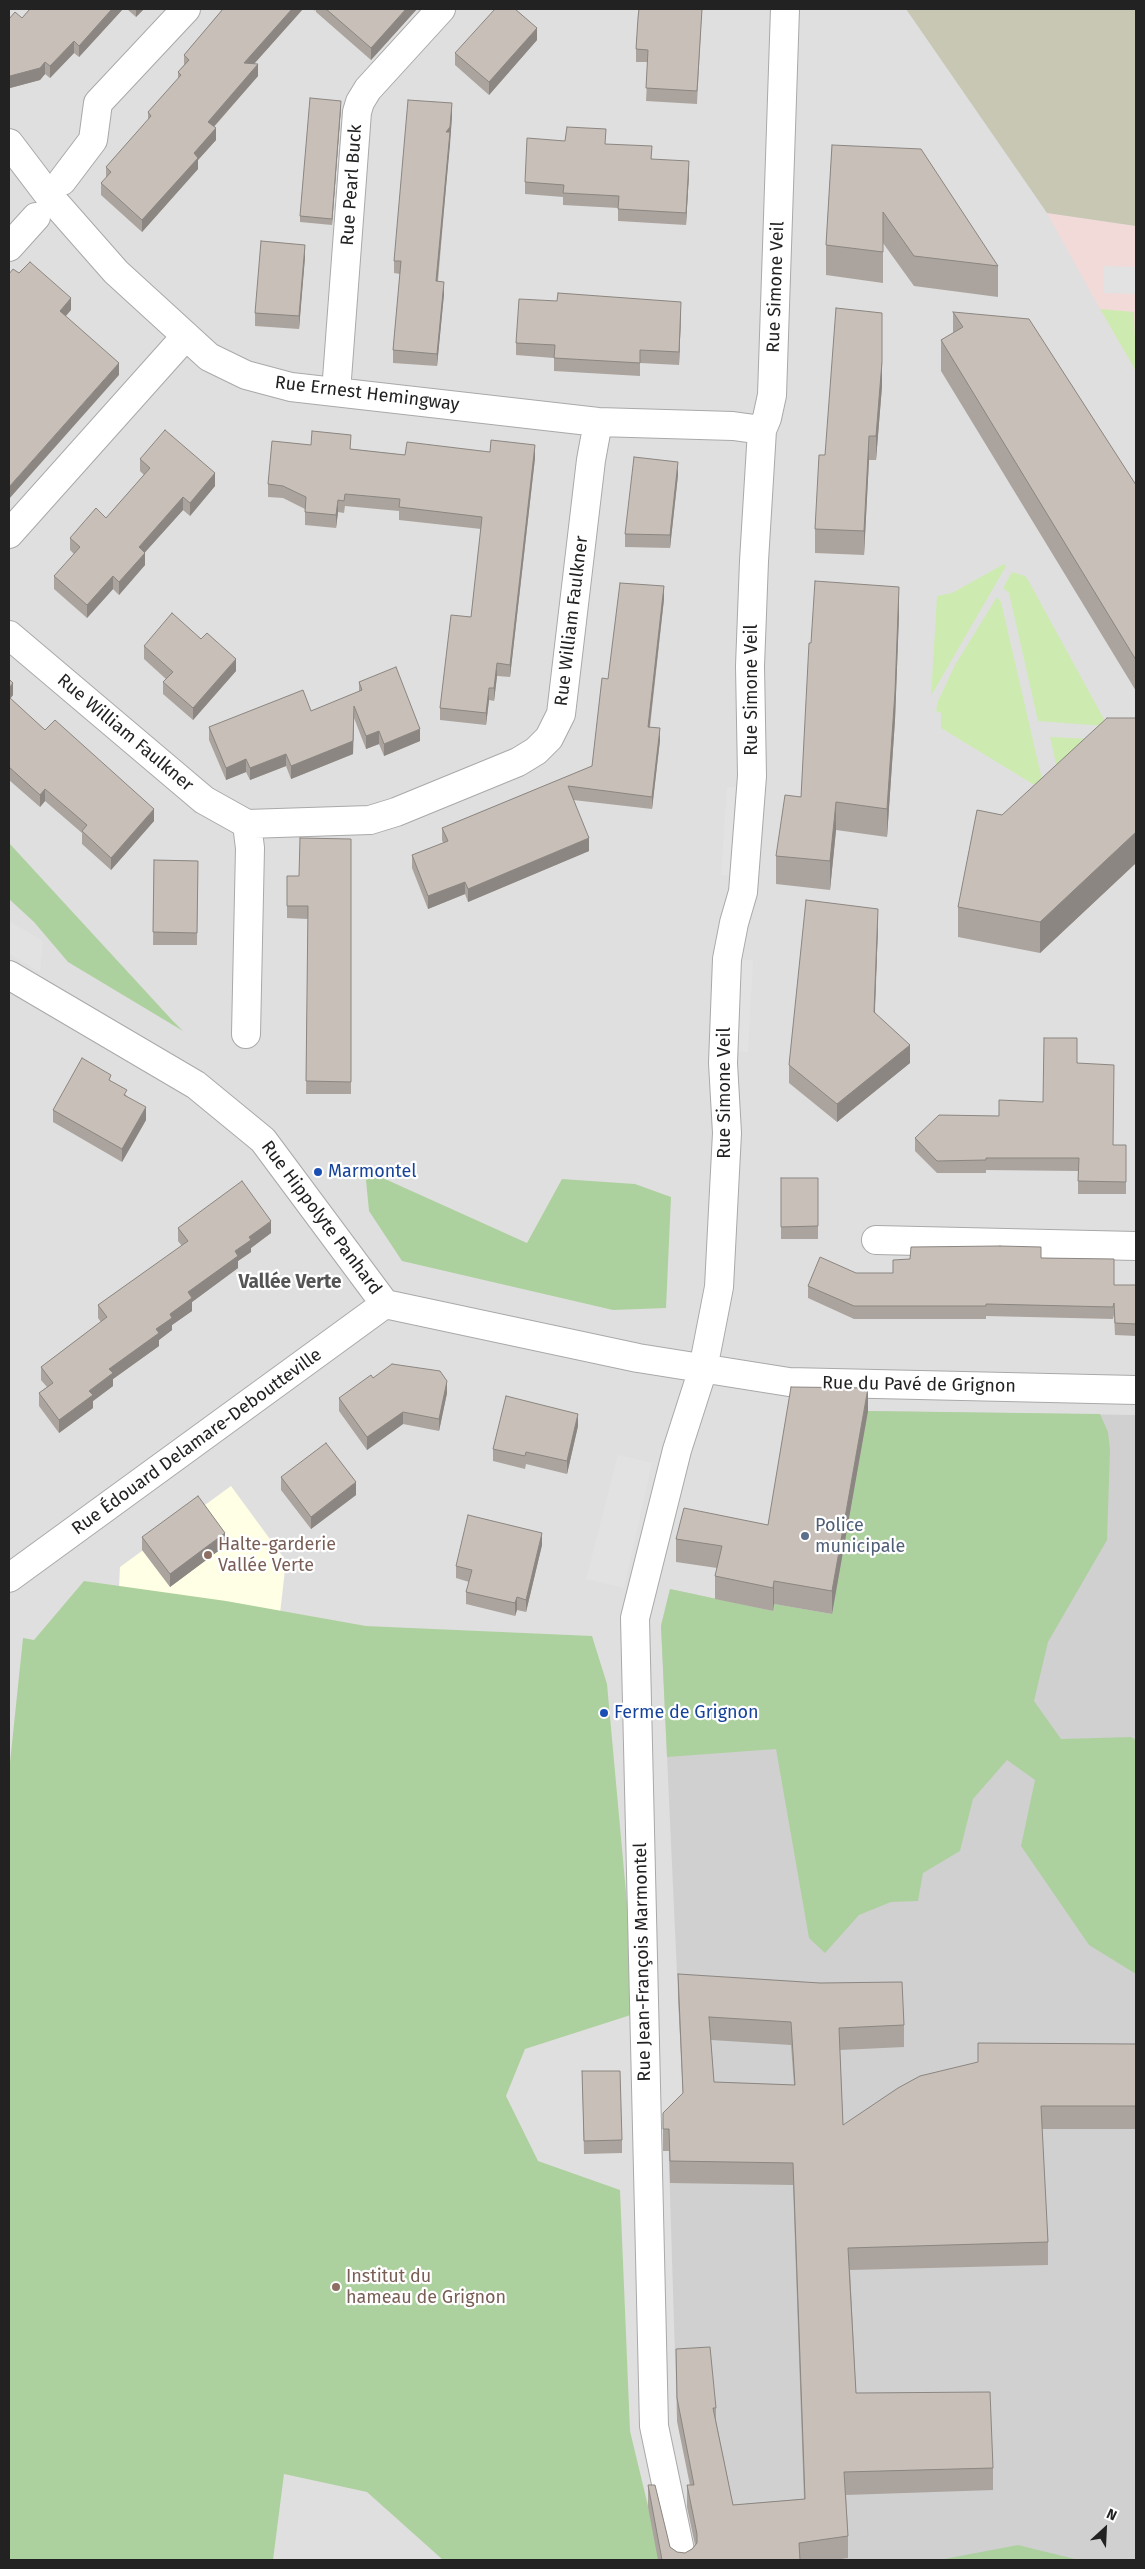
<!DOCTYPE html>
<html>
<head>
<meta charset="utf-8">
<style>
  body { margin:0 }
  #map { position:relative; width:1145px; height:2569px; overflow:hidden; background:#f2efe9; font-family:"Fira Sans",sans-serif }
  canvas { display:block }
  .frame { position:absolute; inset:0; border:10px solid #222; pointer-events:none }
  .north { position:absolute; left:1080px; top:2504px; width:50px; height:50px; -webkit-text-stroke:4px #fff; paint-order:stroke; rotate:25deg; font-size:14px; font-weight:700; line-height:20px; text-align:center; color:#222 }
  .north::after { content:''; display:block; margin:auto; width:18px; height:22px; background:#222; clip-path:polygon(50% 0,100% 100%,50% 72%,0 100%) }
</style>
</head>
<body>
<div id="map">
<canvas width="1145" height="2569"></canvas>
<div class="frame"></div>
<div class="north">N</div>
</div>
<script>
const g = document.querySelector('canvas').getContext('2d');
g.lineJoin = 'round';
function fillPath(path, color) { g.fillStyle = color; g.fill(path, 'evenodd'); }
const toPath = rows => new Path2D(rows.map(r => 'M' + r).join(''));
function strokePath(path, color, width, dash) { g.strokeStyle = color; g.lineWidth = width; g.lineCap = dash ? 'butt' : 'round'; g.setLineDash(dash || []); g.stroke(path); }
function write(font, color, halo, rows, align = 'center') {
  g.font = font + ' "Fira Sans",sans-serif'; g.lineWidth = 4.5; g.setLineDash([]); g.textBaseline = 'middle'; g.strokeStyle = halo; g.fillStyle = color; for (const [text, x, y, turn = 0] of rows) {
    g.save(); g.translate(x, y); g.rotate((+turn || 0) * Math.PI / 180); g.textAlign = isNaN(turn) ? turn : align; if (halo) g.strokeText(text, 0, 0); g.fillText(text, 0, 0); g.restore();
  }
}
const residential = toPath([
  [9,9,1136,9,1136,2560,9,2560]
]);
const commercial = toPath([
  [1047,213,1136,226,1136,371,1100,309]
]);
const education = toPath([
  [231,1486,286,1561,278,1631,118,1610,120,1567]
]);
const religious = toPath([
  [868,1411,1136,1415,1136,2560,705,2560,677,2421,668,2130,684,2126,661,1625,670,1589,773,1611,774,1604,832,1614]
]);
const construction = toPath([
  [906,9,1136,9,1136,226,1047,213]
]);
const grass = toPath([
  [1100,309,1134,312,1136,371,1129,359],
  [1004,564,1006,566,931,696,937,596,952,593],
  [1012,572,1025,576,1028,580,1105,721,1104,726,1038,721,1009,593,1003,588],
  [997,597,1001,602,1044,788,1041,789,941,728,941,713,936,711,938,701,955,665],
  [1050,737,1093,739,1062,791]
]);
const forest = toPath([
  [9,843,172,1020,183,1031,68,962,34,922,9,899],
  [365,1170,527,1243,562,1179,635,1184,671,1197,666,1308,613,1310,402,1261,369,1211],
  [868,1411,1100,1414,1108,1432,1110,1450,1107,1540,1048,1642,1034,1701,1061,1739,1131,1737,1136,1740,1136,1974,1089,1945,1021,1846,1035,1780,1007,1760,973,1799,960,1851,923,1873,918,1901,891,1902,859,1915,825,1953,809,1938,776,1749,667,1757,661,1626,670,1589,773,1611,774,1604,832,1614],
  [84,1581,226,1601,366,1626,592,1636,607,1684,637,2013,525,2049,506,2096,538,2161,620,2190,630,2431,661,2560,443,2560,367,2492,284,2474,273,2560,9,2560,9,1772,23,1638,34,1640],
  [1018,2545,1079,2560,939,2560]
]);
const parking = toPath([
  [1104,266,1136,267,1136,294,1103,293],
  [727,787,739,787,733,876,721,875],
  [9,921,43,941,40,972,9,954],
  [739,960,753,960,748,1052,734,1051],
  [618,1455,652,1463,624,1588,586,1579]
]);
const minor = toPath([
  [9,143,50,197,116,272,209,357,246,375,291,387,598,422,733,426,762,430],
  [62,181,93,140,98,103,186,9],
  [9,247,36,217],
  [336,392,357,112,360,102,368,89,441,9],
  [9,534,185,337],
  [9,635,204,800,247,824,370,820,396,812,518,762,536,751,549,738,561,714,591,460,598,422],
  [9,975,196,1085,263,1140,385,1304,638,1358,789,1382,1136,1390],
  [246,1034,250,848,247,824],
  [876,1240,1136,1246],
  [9,1578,385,1304],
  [682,2560,654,2426,635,1618,677,1450,703,1369,719,1287,727,1133,723,1063,727,959,734,923,743,892,752,776,750,666,754,561,762,430,767,418,772,395,785,9]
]);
const wall = toPath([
  [30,9,123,9,79,57,74,53,50,78,45,74,40,80,10,88,9,87,9,19,22,18],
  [127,9,144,9,136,17],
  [223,9,303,9,254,64,258,76,214,127,216,140,198,160,198,169,142,232,101,195,101,183,106,178,106,167,148,120,148,112,178,79,178,72,184,65,184,55],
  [313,9,417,9,371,60,316,12,316,9,315,11],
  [639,9,702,9,697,104,646,101,648,62,636,62,636,49],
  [537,40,489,95,455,65,455,53],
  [341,107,332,225,300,222,300,216],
  [452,116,438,281,444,294,437,366,393,363,393,350,400,274,394,273,394,261],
  [606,144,652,159,689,174,686,225,618,221,618,208,563,205,563,197,525,194,525,182],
  [832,145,998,266,998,297,914,286,883,243,883,283,826,275,826,245],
  [305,257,299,329,255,326,255,313],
  [953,312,1136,485,1136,691,941,371,941,340,953,333],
  [681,314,679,365,640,363,640,376,554,371,554,358,516,355,516,343],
  [882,386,876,460,869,460,864,555,815,553,815,529,825,455],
  [351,449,405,455,535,458,510,677,497,676,494,701,489,700,486,725,440,720,440,708,471,617,481,529,399,520,399,511,345,506,344,513,338,512,336,528,305,525,305,509,283,498,268,497,268,484],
  [140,459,215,486,190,516,183,510,145,552,145,565,119,595,113,589,87,618,54,589,54,576,74,554,70,550,70,538,106,518,144,475,140,471],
  [678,475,670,548,625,547,625,534],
  [664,599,650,727,660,740,652,809,573,800,589,851,468,902,465,894,428,909,412,868,412,855,443,843,442,840,442,828,592,766,608,679],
  [899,615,895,720,887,837,836,830,830,890,776,884,776,856,801,797,811,643],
  [144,646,236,671,193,720,163,694,163,682,166,679,144,659],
  [9,679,13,695,10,699,45,730,154,821,111,870,82,844,82,833,45,801,40,807,9,780],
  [359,682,420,741,384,756,379,744,366,749,354,718,353,754,291,779,286,766,250,780,246,772,226,780,209,740,209,727,311,711,359,692],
  [1136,718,1136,863,1040,953,958,937,958,907,1002,815],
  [351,839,351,1094,306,1094,308,919,287,918,287,876,299,876],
  [154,860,198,861,197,945,153,945],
  [878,927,875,1012,910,1063,837,1122,789,1083,789,1065],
  [1077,1063,1113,1145,1126,1145,1126,1194,1078,1194,1078,1171,986,1170,986,1173,937,1173,915,1151,915,1138,999,1116,1043,1102],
  [111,1081,127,1096,146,1120,122,1162,53,1122,53,1110],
  [781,1178,818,1178,818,1239,781,1239],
  [178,1228,271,1233,251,1248,251,1252,238,1261,238,1268,192,1302,192,1311,172,1325,172,1330,159,1340,159,1346,113,1379,113,1386,93,1401,93,1408,59,1433,39,1406,39,1393,47,1387,41,1380,41,1367,101,1322,98,1318,98,1305,182,1246,178,1241],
  [1041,1258,1114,1285,1136,1285,1136,1336,1115,1335,1114,1315,1113,1319,986,1316,986,1319,854,1319,808,1298,808,1286,856,1273,893,1273],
  [373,1378,447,1393,439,1431,403,1424,367,1450,339,1411,339,1398],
  [868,1411,832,1614,774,1604,773,1611,715,1599,715,1576,717,1568,676,1562,676,1539,768,1525],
  [578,1426,567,1474,526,1464,525,1469,493,1461,493,1449],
  [281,1477,356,1495,311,1529,281,1490],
  [142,1537,225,1546,170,1587,142,1550],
  [542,1545,526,1612,517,1610,515,1616,466,1604,466,1592,469,1582,456,1578,456,1566],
  [678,1974,904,2025,904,2047,840,2050,843,2125,1136,2044,1136,2129,1042,2129,1048,2242,1048,2265,850,2270,856,2393,993,2468,993,2490,846,2495,848,2536,848,2558,834,2560,658,2560,648,2507,648,2485,670,2547,677,2552,685,2553,692,2549,695,2545,687,2507,687,2485,690,2485,677,2421,676,2349,716,2408,716,2421,733,2505,804,2499,793,2185,670,2183,669,2151,663,2151,663,2113,683,2094,678,1997],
  [711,2040,791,2045,794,2085,714,2082],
  [582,2071,622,2140,622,2153,584,2154]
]);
const shadedWall = toPath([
  [112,9,123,9,79,57,79,46],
  [136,9,144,9,136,17],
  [292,9,303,9,244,75,244,63],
  [406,9,417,9,371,60,371,48],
  [537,28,537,40,489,95,489,82],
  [74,41,74,53,50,78,50,66],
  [45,62,45,74,40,80,10,88,10,76],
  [258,64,258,76,208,133,208,122],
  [341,101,341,107,332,225,332,219],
  [452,103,452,116,450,145,436,294,436,281,446,132],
  [216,128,216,140,198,160,198,169,142,232,142,220,194,153],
  [689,161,689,174,686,225,686,213],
  [305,245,305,257,299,329,299,316],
  [444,282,444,294,437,366,437,354],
  [71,298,71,310,60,323,60,311],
  [681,302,681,314,679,365,679,352],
  [882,313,882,386,876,460,876,436],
  [119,363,119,375,9,499,9,487],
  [869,436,869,460,864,555,864,531],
  [535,445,535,458,510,677,510,665],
  [678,462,678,475,670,548,670,535],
  [215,473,215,486,190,516,190,503],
  [183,497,183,510,139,559,139,547],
  [338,500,338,512,336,528,336,515],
  [145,553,145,565,119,595,119,582],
  [113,576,113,589,87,618,87,605],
  [664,586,664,599,648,739,648,727],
  [899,587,899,615,895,720,887,837,887,809],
  [236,659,236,671,193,720,193,708],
  [497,663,497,676,494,701,494,688],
  [13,683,13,695,9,700,9,688],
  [489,688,489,700,486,725,486,713],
  [354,706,353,754,291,779,291,766],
  [660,728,660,740,652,809,652,797],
  [420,729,420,741,384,756,384,744],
  [379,731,379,744,366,749,366,736],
  [286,754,286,766,250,780,250,768],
  [246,759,246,772,226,780,226,768],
  [45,789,45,801,40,807,40,795],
  [836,802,836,830,830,890,830,861],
  [154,809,154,821,111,870,111,858],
  [1136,832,1136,863,1040,953,1040,922],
  [589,838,589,851,468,902,468,889],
  [465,882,465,894,428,909,428,896],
  [878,909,878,927,874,1030,874,1012],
  [910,1045,910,1063,837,1122,837,1104],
  [146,1107,146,1120,122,1162,122,1149],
  [271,1221,271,1233,251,1248,251,1252,238,1261,238,1268,192,1302,192,1311,172,1325,172,1330,159,1340,159,1346,113,1379,113,1386,93,1401,93,1408,59,1433,59,1420,89,1391,109,1369,156,1329,188,1292,235,1251,249,1237],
  [447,1381,447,1393,439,1431,439,1419],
  [868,1388,868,1411,832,1614,832,1591],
  [403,1412,403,1424,367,1450,367,1437],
  [578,1414,578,1426,567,1474,567,1461],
  [356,1482,356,1495,311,1529,311,1517],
  [225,1533,225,1546,170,1587,170,1574],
  [542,1533,542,1545,526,1612,526,1600],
  [774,1581,774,1604,773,1611,773,1588],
  [517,1597,517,1610,515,1616,515,1603]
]);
const building = toPath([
  [30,9,112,9,79,46,74,41,50,66,45,62,40,68,10,76,9,75,9,19,15,12,22,18,30,9],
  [223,9,292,9,244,63,258,64,208,122,216,128,194,153,198,158,142,220,101,183,111,172,106,167,151,116,148,112,181,75,178,72,189,60,184,55,223,9],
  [326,9,406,9,371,48,326,9],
  [495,9,515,9,537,28,489,82,455,53,495,9],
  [639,9,702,9,697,91,646,88,648,50,636,49,638,18,639,9],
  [310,98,341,101,332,219,300,216,310,98],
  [408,100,452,103,450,127,446,132,450,132,436,281,444,282,437,354,393,350,401,261,394,261,408,100],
  [567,127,606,129,605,144,652,146,651,159,689,161,686,213,618,209,619,196,563,193,564,185,525,182,527,138,565,141,567,127],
  [832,145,921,149,998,266,914,256,883,212,883,252,826,245,832,145],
  [261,241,305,245,299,316,255,313,261,241],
  [30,262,71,298,60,311,119,363,9,487,9,274,13,269,19,273,30,262],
  [558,293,681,302,679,352,640,350,640,363,554,358,555,345,516,343,519,299,557,301,558,293],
  [836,308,882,313,882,362,876,436,869,436,864,531,815,529,819,455,825,455,836,308],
  [953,312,1029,319,1136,485,1136,660,941,340,963,327,953,312],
  [165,430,215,473,190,503,183,497,139,547,145,553,119,582,113,576,87,605,54,576,80,547,70,538,96,508,106,518,150,468,140,459,165,430],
  [312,431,351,435,350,449,405,455,407,442,490,452,491,440,535,445,510,665,497,663,494,688,489,688,486,713,440,708,451,615,471,617,482,517,399,507,400,499,345,494,344,501,338,500,336,515,305,512,306,497,283,486,268,484,272,441,311,445,312,431],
  [634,457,678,462,670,535,625,534,634,457],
  [815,581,899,587,895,692,887,809,836,802,830,861,776,856,785,795,801,797,809,643,811,643,815,581],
  [620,583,664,586,648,727,660,728,652,797,568,786,589,838,468,889,465,882,428,896,412,855,448,841,442,828,592,766,602,678,608,679,620,583],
  [172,613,201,639,207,633,236,659,193,708,163,682,173,672,144,646,172,613],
  [396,667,420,729,384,744,379,731,366,736,354,706,353,741,291,766,286,754,250,768,246,759,226,768,209,727,303,690,311,711,362,690,359,682,396,667],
  [9,679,13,683,9,688,9,679],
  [9,697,45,730,55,720,154,809,111,858,82,831,87,825,45,789,40,795,9,767,9,697],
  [1107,718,1136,718,1136,832,1040,922,958,907,977,810,1002,815,1107,718],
  [300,838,351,839,351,1082,306,1081,308,906,287,906,287,876,299,876,300,838],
  [154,860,198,861,197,933,153,932,154,860],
  [806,900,878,909,874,1012,910,1045,837,1104,789,1065,806,900],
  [1044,1038,1077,1038,1077,1063,1114,1065,1113,1145,1126,1145,1126,1182,1078,1181,1079,1158,986,1158,986,1160,937,1161,915,1138,939,1115,999,1116,999,1100,1043,1102,1044,1038],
  [82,1058,111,1075,109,1080,127,1090,124,1095,146,1107,122,1149,53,1110,82,1058],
  [781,1178,818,1178,818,1226,781,1227,781,1178],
  [242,1181,271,1221,249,1237,251,1240,235,1251,238,1256,188,1292,192,1298,170,1314,172,1318,156,1329,159,1333,109,1369,113,1373,89,1391,93,1395,59,1420,39,1393,53,1383,41,1367,107,1317,98,1305,188,1241,178,1228,242,1181],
  [1000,1246,1041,1247,1041,1258,1114,1259,1114,1285,1136,1285,1136,1324,1115,1323,1114,1303,1113,1307,986,1304,986,1306,854,1306,808,1286,820,1257,856,1273,893,1273,893,1260,910,1259,911,1247,1000,1246],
  [392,1364,440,1371,447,1381,439,1419,403,1412,367,1437,339,1398,371,1375,373,1378,392,1364],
  [791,1387,868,1388,832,1591,774,1581,773,1588,715,1576,722,1546,676,1539,684,1508,768,1525,791,1387],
  [506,1396,578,1414,567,1461,526,1452,525,1456,493,1449,506,1396],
  [326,1443,356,1482,311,1517,281,1477,326,1443],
  [198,1496,225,1533,170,1574,142,1537,198,1496],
  [468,1515,542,1533,526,1600,517,1597,515,1603,466,1592,472,1570,456,1566,468,1515],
  [678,1974,820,1983,902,1982,904,2025,839,2028,843,2125,898,2088,920,2076,978,2062,978,2043,1136,2044,1136,2106,1041,2106,1048,2242,848,2248,856,2393,990,2392,993,2468,844,2472,848,2536,799,2543,800,2560,662,2560,648,2485,655,2485,670,2547,677,2552,685,2553,692,2549,697,2543,697,2534,687,2485,694,2485,677,2398,676,2349,710,2347,716,2408,713,2408,733,2505,805,2499,793,2163,670,2161,669,2129,663,2129,663,2113,683,2093,678,1974],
  [709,2017,791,2022,795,2085,714,2082,709,2017],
  [582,2071,620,2071,622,2140,584,2141,582,2071]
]);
const markers = [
  [318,1172,5,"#1a4fb4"],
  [805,1536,5,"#5c6f8a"],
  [208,1555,5,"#8d6e63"],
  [604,1713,5,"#1a4fb4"],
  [336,2287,5,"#8d6e63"]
];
const streetNames = [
  ["Rue Pearl Buck",352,185,-86],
  ["Rue Simone Veil",776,287,-88],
  ["Rue Ernest Hemingway",367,394,7],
  ["Rue William Faulkner",572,621,-83],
  ["Rue Simone Veil",752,690,-90],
  ["Rue William Faulkner",125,733,40],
  ["Rue Simone Veil",725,1093,-90],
  ["Rue Hippolyte Panhard",321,1218,53],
  ["Rue du Pavé de Grignon",919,1385,1],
  ["Rue Édouard Delamare-Deboutteville",197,1442,-36],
  ["Rue Jean-François Marmontel",643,1962,-91]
];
const transitNames = [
  ["Marmontel",328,1172],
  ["Ferme de Grignon",614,1713]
];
const serviceNames = [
  ["Police",815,1526],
  ["municipale",815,1547]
];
const educationNames = [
  ["Halte-garderie",218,1545],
  ["Vallée Verte",218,1566],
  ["Institut du",346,2277],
  ["hameau de Grignon",346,2298]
];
const neighbourhoodNames = [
  ["Vallée Verte",290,1283]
];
fillPath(residential, '#e0dfdf');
fillPath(commercial, '#f2dad9');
fillPath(education, '#ffffe5');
fillPath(religious, '#d0d0d0');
fillPath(construction, '#c7c7b4');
fillPath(grass, '#cdebb0');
fillPath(forest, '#add19e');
fillPath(parking, '#e2e2e2');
strokePath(minor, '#a9a9a9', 30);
strokePath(minor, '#fff', 28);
fillPath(wall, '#aba49e');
fillPath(shadedWall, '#8b8681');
fillPath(building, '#c7bfb8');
strokePath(building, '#8b8681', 1);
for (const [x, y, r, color] of markers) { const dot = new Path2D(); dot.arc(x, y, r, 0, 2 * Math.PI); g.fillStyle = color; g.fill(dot); strokePath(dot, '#fff', 2); }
write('18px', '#222', '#fff', streetNames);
write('18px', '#164399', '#fff', transitNames, 'left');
write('18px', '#4e5e75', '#fff', serviceNames, 'left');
write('18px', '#785e54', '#fff', educationNames, 'left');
write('bold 19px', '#555', '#fff', neighbourhoodNames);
</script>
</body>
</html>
